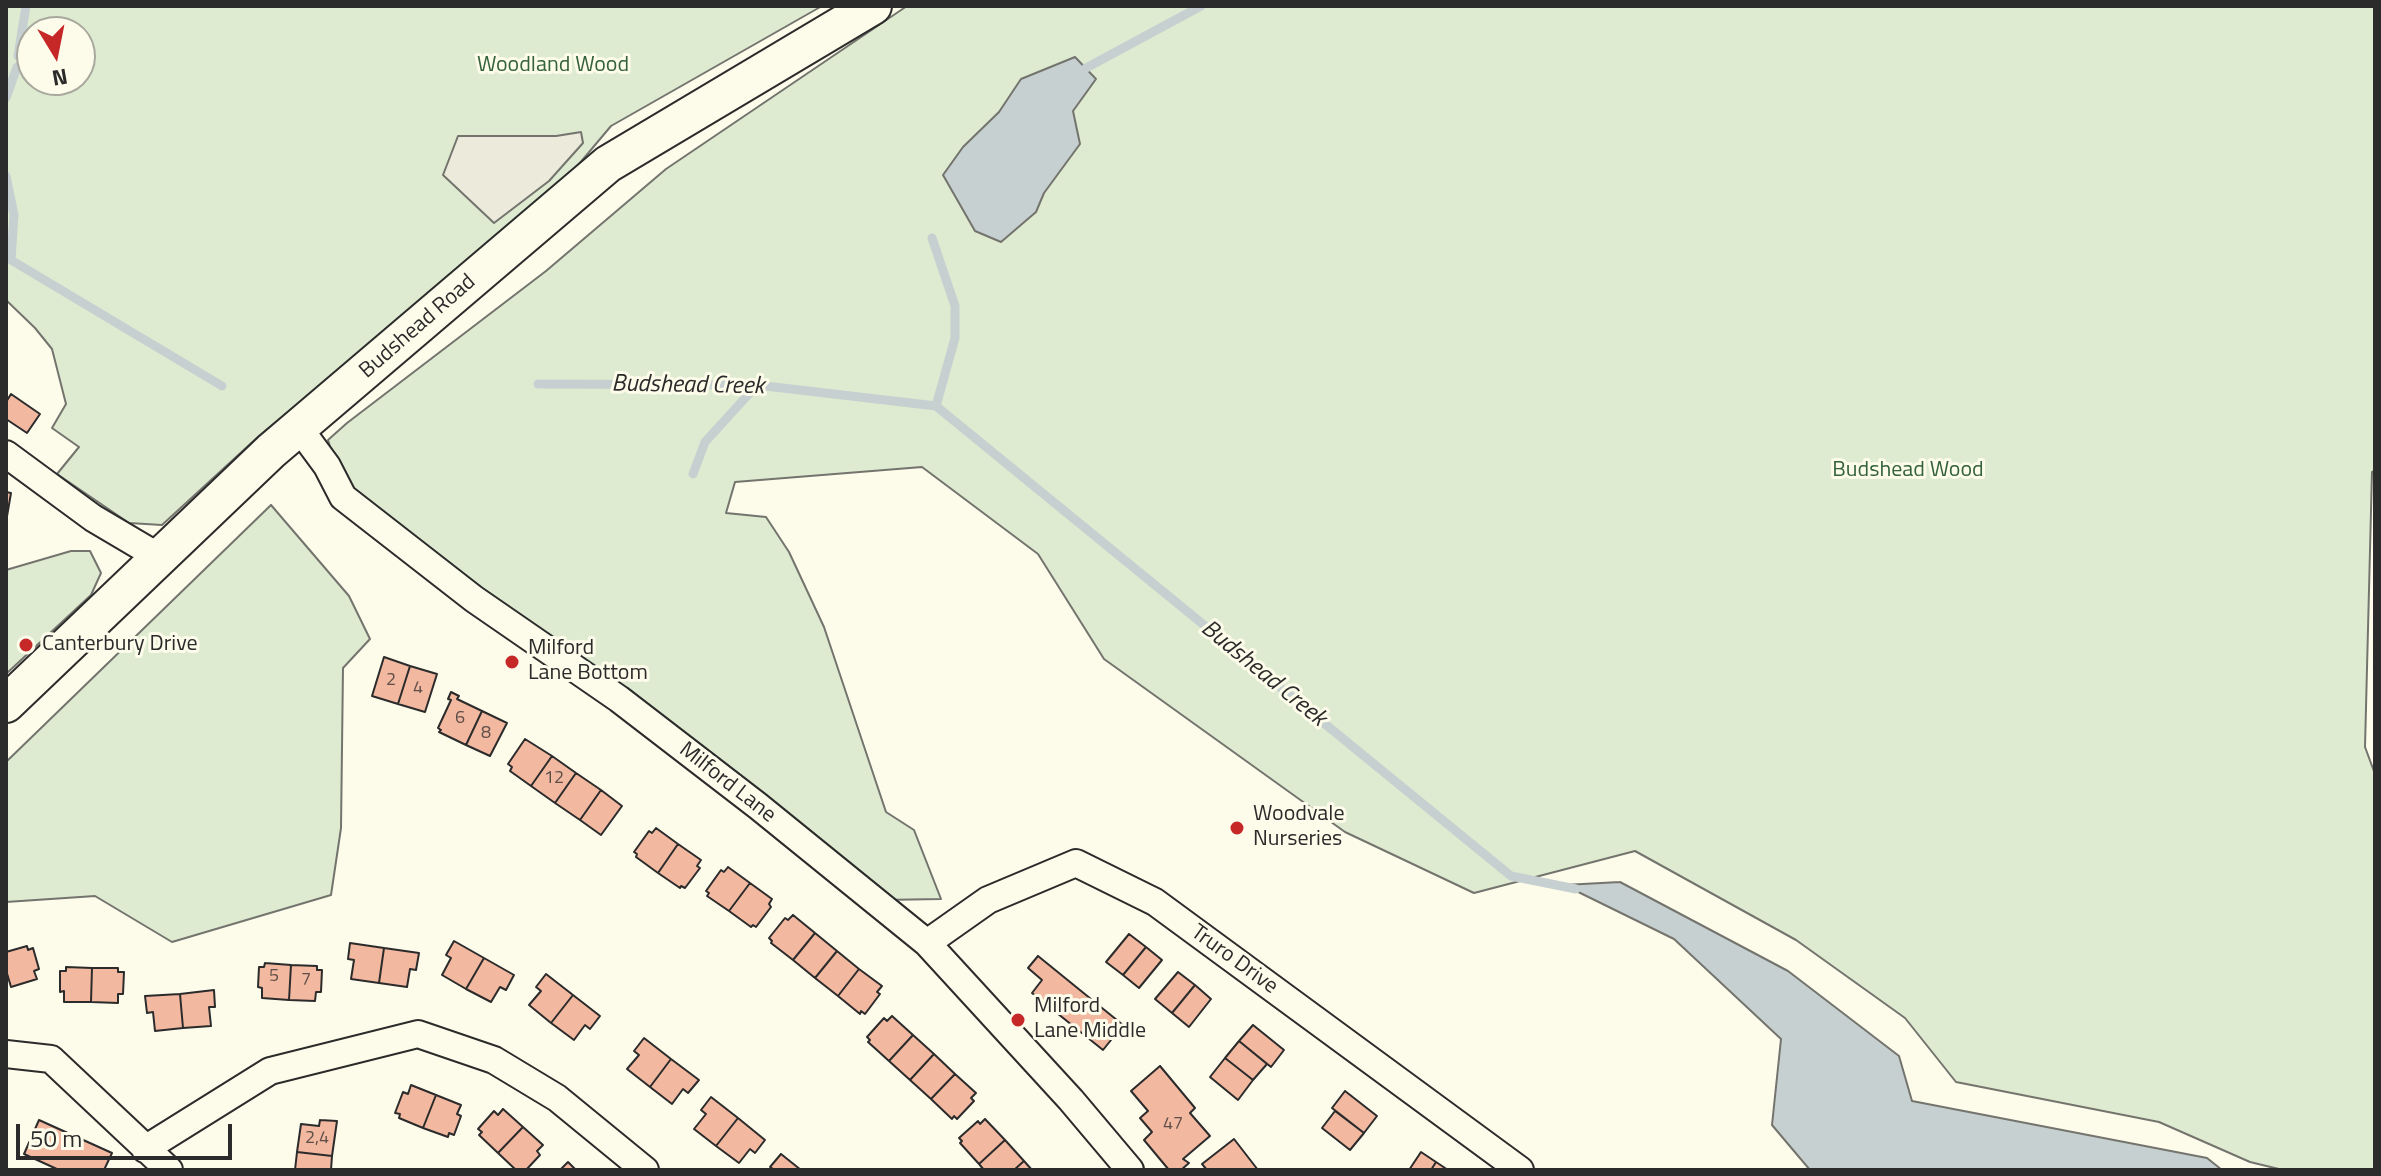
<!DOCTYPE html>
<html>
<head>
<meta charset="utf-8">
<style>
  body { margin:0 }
  #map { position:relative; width:2381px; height:1176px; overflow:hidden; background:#fdfbea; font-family:"Titillium Web",sans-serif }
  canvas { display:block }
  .frame { position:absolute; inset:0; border:8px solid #2b2b2b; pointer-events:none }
  .north { position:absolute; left:16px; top:16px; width:80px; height:80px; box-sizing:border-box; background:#fdfbea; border:2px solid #a9a89e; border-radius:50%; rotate:170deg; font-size:22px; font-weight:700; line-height:32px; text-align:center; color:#2b2b2b }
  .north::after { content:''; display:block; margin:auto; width:28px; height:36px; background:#c62828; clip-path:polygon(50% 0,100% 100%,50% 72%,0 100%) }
  .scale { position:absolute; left:16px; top:1124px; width:216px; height:36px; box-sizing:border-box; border:4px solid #2b2b2b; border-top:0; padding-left:10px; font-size:24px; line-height:28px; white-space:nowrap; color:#2b2b2b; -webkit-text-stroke:6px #fdfbea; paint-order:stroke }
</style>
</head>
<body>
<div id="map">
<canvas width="2381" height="1176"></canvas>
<div class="frame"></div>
<div class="north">N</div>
<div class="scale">50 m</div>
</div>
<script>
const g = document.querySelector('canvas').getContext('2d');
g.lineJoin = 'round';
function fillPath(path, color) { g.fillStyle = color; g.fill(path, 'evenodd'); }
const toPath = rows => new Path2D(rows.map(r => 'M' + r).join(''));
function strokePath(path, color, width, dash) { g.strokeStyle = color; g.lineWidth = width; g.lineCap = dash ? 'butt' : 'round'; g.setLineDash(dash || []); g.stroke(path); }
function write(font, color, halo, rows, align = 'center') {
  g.font = font + ' "Titillium Web",sans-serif'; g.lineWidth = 6; g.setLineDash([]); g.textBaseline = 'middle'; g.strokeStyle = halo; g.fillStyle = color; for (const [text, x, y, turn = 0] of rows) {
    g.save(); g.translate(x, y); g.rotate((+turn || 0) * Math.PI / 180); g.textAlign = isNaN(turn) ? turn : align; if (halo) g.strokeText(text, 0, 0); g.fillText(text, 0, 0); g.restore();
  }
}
const green = toPath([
  [6,6,822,6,611,126,558,189,259,436,162,525,129,523,57,474,79,447,52,428,66,404,52,349,35,328,6,300,6,6],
  [32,32,80,32,80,80,32,80,32,32],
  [907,6,2375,6,2375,470,2372,472,2365,747,2375,774,2375,1170,2283,1170,2250,1162,2159,1122,1956,1082,1905,1018,1796,940,1635,851,1474,893,1345,832,1104,659,1038,554,922,467,735,482,726,513,766,517,789,552,824,627,886,812,914,830,941,899,882,900,458,576,371,505,338,473,328,440,347,423,546,271,666,169,907,6],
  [271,505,349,596,370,639,343,668,341,828,331,895,172,942,95,896,6,902,6,762,271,505],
  [71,551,90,551,101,573,91,595,6,674,6,570,71,551]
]);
const parking = toPath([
  [581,132,583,143,549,181,494,223,443,175,458,136,556,136,581,132]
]);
const water = toPath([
  [1075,57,1096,79,1073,111,1080,144,1044,193,1036,212,1001,242,975,231,943,175,963,147,999,112,1021,79,1075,57],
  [1620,882,1788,971,1899,1056,1912,1101,2207,1158,2222,1170,1810,1170,1772,1125,1781,1039,1674,939,1564,885,1620,882]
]);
const stream = toPath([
  [18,56,26,6],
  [1086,68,1201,6],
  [6,98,17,67],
  [6,176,14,215,11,260],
  [932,238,955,306,955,338,936,406],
  [6,257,222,386],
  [538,384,757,385,936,406,1511,876,1576,889],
  [693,474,705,442,757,385]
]);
const building = toPath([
  [11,394,40,414,27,433,6,419,6,402,11,394],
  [6,492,11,493,6,522,6,492],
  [384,657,410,666,398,704,372,696,384,657],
  [410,666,437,674,425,712,398,704,410,666],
  [451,692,459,696,457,699,482,711,466,745,439,732,441,730,438,728,451,700,448,699,451,692],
  [482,711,507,723,490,756,466,745,482,711],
  [525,739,552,756,531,786,510,771,512,767,508,764,525,739],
  [552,756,576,773,555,803,531,786,552,756],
  [576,773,601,790,580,820,555,803,576,773],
  [601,790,622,806,601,835,580,820,601,790],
  [656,828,678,844,658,873,636,857,637,854,634,852,649,831,652,833,656,828],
  [678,844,701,860,697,866,700,868,685,888,681,886,680,888,658,873,678,844],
  [728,867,750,883,729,911,707,896,709,893,706,891,721,870,724,872,728,867],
  [750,883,772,899,769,904,771,907,756,927,753,925,751,927,729,911,750,883],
  [793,915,815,933,793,960,771,943,772,941,769,938,785,918,788,920,793,915],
  [815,933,837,951,815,978,793,960,815,933],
  [1129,934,1146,947,1123,975,1106,962,1129,934],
  [454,941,484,958,466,989,442,975,451,958,446,955,454,941],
  [350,943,384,948,379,983,351,979,354,960,348,959,350,943],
  [27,946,28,950,33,948,39,969,34,971,37,979,11,987,6,970,6,952,27,946],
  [1146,947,1162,960,1139,988,1123,975,1146,947],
  [384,948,419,953,416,970,410,969,407,987,379,983,384,948],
  [837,951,859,969,838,996,815,978,837,951],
  [1038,956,1123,1025,1103,1050,1032,993,1042,980,1028,968,1038,956],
  [484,958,514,975,506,990,500,987,491,1002,466,989,484,958],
  [265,963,291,965,289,1000,262,998,262,988,258,987,259,967,264,967,265,963],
  [291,965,317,966,317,970,322,970,321,992,316,992,315,1001,289,1000,291,965],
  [66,967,92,968,91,1002,64,1002,64,991,60,992,60,971,66,971,66,967],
  [92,968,118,968,118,972,124,972,123,994,118,994,118,1003,91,1002,92,968],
  [859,969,882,986,877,992,880,994,865,1014,861,1011,860,1014,838,996,859,969],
  [1178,972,1195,985,1172,1013,1155,999,1178,972],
  [546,974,573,995,551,1023,529,1005,541,991,536,987,546,974],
  [1195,985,1211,999,1189,1027,1172,1013,1195,985],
  [214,990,215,1007,209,1007,211,1026,183,1028,180,994,214,990],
  [180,994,183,1028,155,1031,153,1012,147,1013,145,996,180,994],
  [573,995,600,1016,590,1029,585,1025,574,1040,551,1023,573,995],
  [892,1016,913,1035,889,1061,868,1042,870,1040,867,1037,884,1018,887,1021,892,1016],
  [1253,1025,1284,1050,1271,1067,1239,1041,1253,1025],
  [913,1035,934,1054,910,1080,889,1061,913,1035],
  [644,1038,671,1059,650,1087,627,1069,639,1055,634,1051,644,1038],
  [1239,1041,1267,1064,1253,1080,1225,1058,1239,1041],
  [934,1054,955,1074,931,1099,910,1080,934,1054],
  [1225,1058,1253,1080,1238,1100,1210,1077,1225,1058],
  [671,1059,699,1080,688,1093,683,1089,672,1104,650,1087,671,1059],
  [1160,1066,1195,1108,1190,1113,1210,1136,1183,1159,1189,1163,1181,1170,1169,1170,1144,1140,1152,1132,1140,1118,1148,1111,1131,1091,1160,1066],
  [955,1074,976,1093,971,1098,974,1101,957,1119,954,1116,952,1119,931,1099,955,1074],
  [411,1085,436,1095,423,1128,399,1118,400,1114,395,1113,403,1092,408,1094,411,1085],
  [1345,1091,1377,1116,1364,1133,1332,1108,1345,1091],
  [436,1095,461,1105,457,1114,461,1116,454,1135,449,1133,448,1137,423,1128,436,1095],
  [711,1097,738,1118,716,1146,694,1129,706,1114,701,1110,711,1097],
  [503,1109,523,1127,498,1153,479,1135,482,1132,478,1129,494,1111,498,1115,503,1109],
  [1335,1111,1364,1133,1350,1150,1322,1128,1335,1111],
  [738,1118,765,1140,755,1153,750,1149,739,1163,716,1146,738,1118],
  [985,1119,1005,1140,979,1164,960,1143,962,1141,959,1138,978,1121,980,1124,985,1119],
  [39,1120,112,1153,104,1170,59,1170,24,1154,39,1120],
  [320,1120,337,1121,332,1156,297,1152,301,1124,319,1126,320,1120],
  [523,1127,543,1145,537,1151,540,1155,526,1170,516,1170,498,1153,523,1127],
  [1234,1139,1258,1170,1207,1170,1202,1164,1234,1139],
  [1005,1140,1024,1161,1014,1170,984,1170,979,1164,1005,1140],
  [297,1152,332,1156,331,1170,295,1170,297,1152],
  [1421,1152,1436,1162,1431,1170,1409,1170,1421,1152],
  [781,1154,801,1170,775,1170,770,1167,781,1154],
  [1024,1161,1032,1170,1014,1170,1024,1161],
  [568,1162,576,1170,560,1170,568,1162],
  [1436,1162,1448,1170,1431,1170,1436,1162]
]);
const street = toPath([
  [299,428,327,466,343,497,474,599,619,699,758,806,927,943,1071,1100,1130,1170],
  [6,454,93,518,159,557],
  [927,943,988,900,1076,863,1155,902,1520,1170],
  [6,1054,51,1059,169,1170],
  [145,1149,270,1071,418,1034,494,1060,557,1098,645,1170]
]);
const secondary = toPath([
  [6,704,271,451,608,164,873,6]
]);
const markers = [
  [26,645,8,"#c62828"],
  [512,662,8,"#c62828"],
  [1237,828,8,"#c62828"],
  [1018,1020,8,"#c62828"]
];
const numberNames = [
  ["2",391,681],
  ["4",418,689],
  ["6",460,719],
  ["8",486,734],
  ["12",554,779],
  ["5",274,977],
  ["7",306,981],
  ["47",1173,1125],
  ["2,4",317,1139]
];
const parkNames = [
  ["Woodland Wood",553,66],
  ["Budshead Wood",1908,471]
];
const streetNames = [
  ["Budshead Road",418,327,-41],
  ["Milford Lane",727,783,38],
  ["Truro Drive",1234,960,36]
];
const poiNames = [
  ["Canterbury Drive",42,645],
  ["Milford",528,649],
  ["Lane Bottom",528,674],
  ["Woodvale",1253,815],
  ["Nurseries",1253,840],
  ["Milford",1034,1007],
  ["Lane Middle",1034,1032]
];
const waterNames = [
  ["Budshead Creek",688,386,1],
  ["Budshead Creek",1263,674,39]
];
fillPath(green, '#deebd1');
strokePath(green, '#74746e', 2);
fillPath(parking, '#eceadb');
strokePath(parking, '#74746e', 2);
fillPath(water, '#c7d0d0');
strokePath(water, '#74746e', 2);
strokePath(stream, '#c7d0d0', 9);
fillPath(building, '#f2b8a0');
strokePath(building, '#2b2b2b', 2);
strokePath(street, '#2b2b2b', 30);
strokePath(secondary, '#2b2b2b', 40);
strokePath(street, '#fdfbea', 26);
strokePath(secondary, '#fdfbea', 36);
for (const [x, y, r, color] of markers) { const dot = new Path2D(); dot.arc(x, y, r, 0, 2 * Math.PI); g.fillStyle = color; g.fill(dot); strokePath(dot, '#fdfbea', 3); }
write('18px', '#5d4e48', null, numberNames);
write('22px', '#34623c', '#fdfbea', parkNames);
write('22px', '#2b2b2b', '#fdfbea', streetNames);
write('22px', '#2b2b2b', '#fdfbea', poiNames, 'left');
write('italic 24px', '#2b2b2b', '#fdfbea', waterNames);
</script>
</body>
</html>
